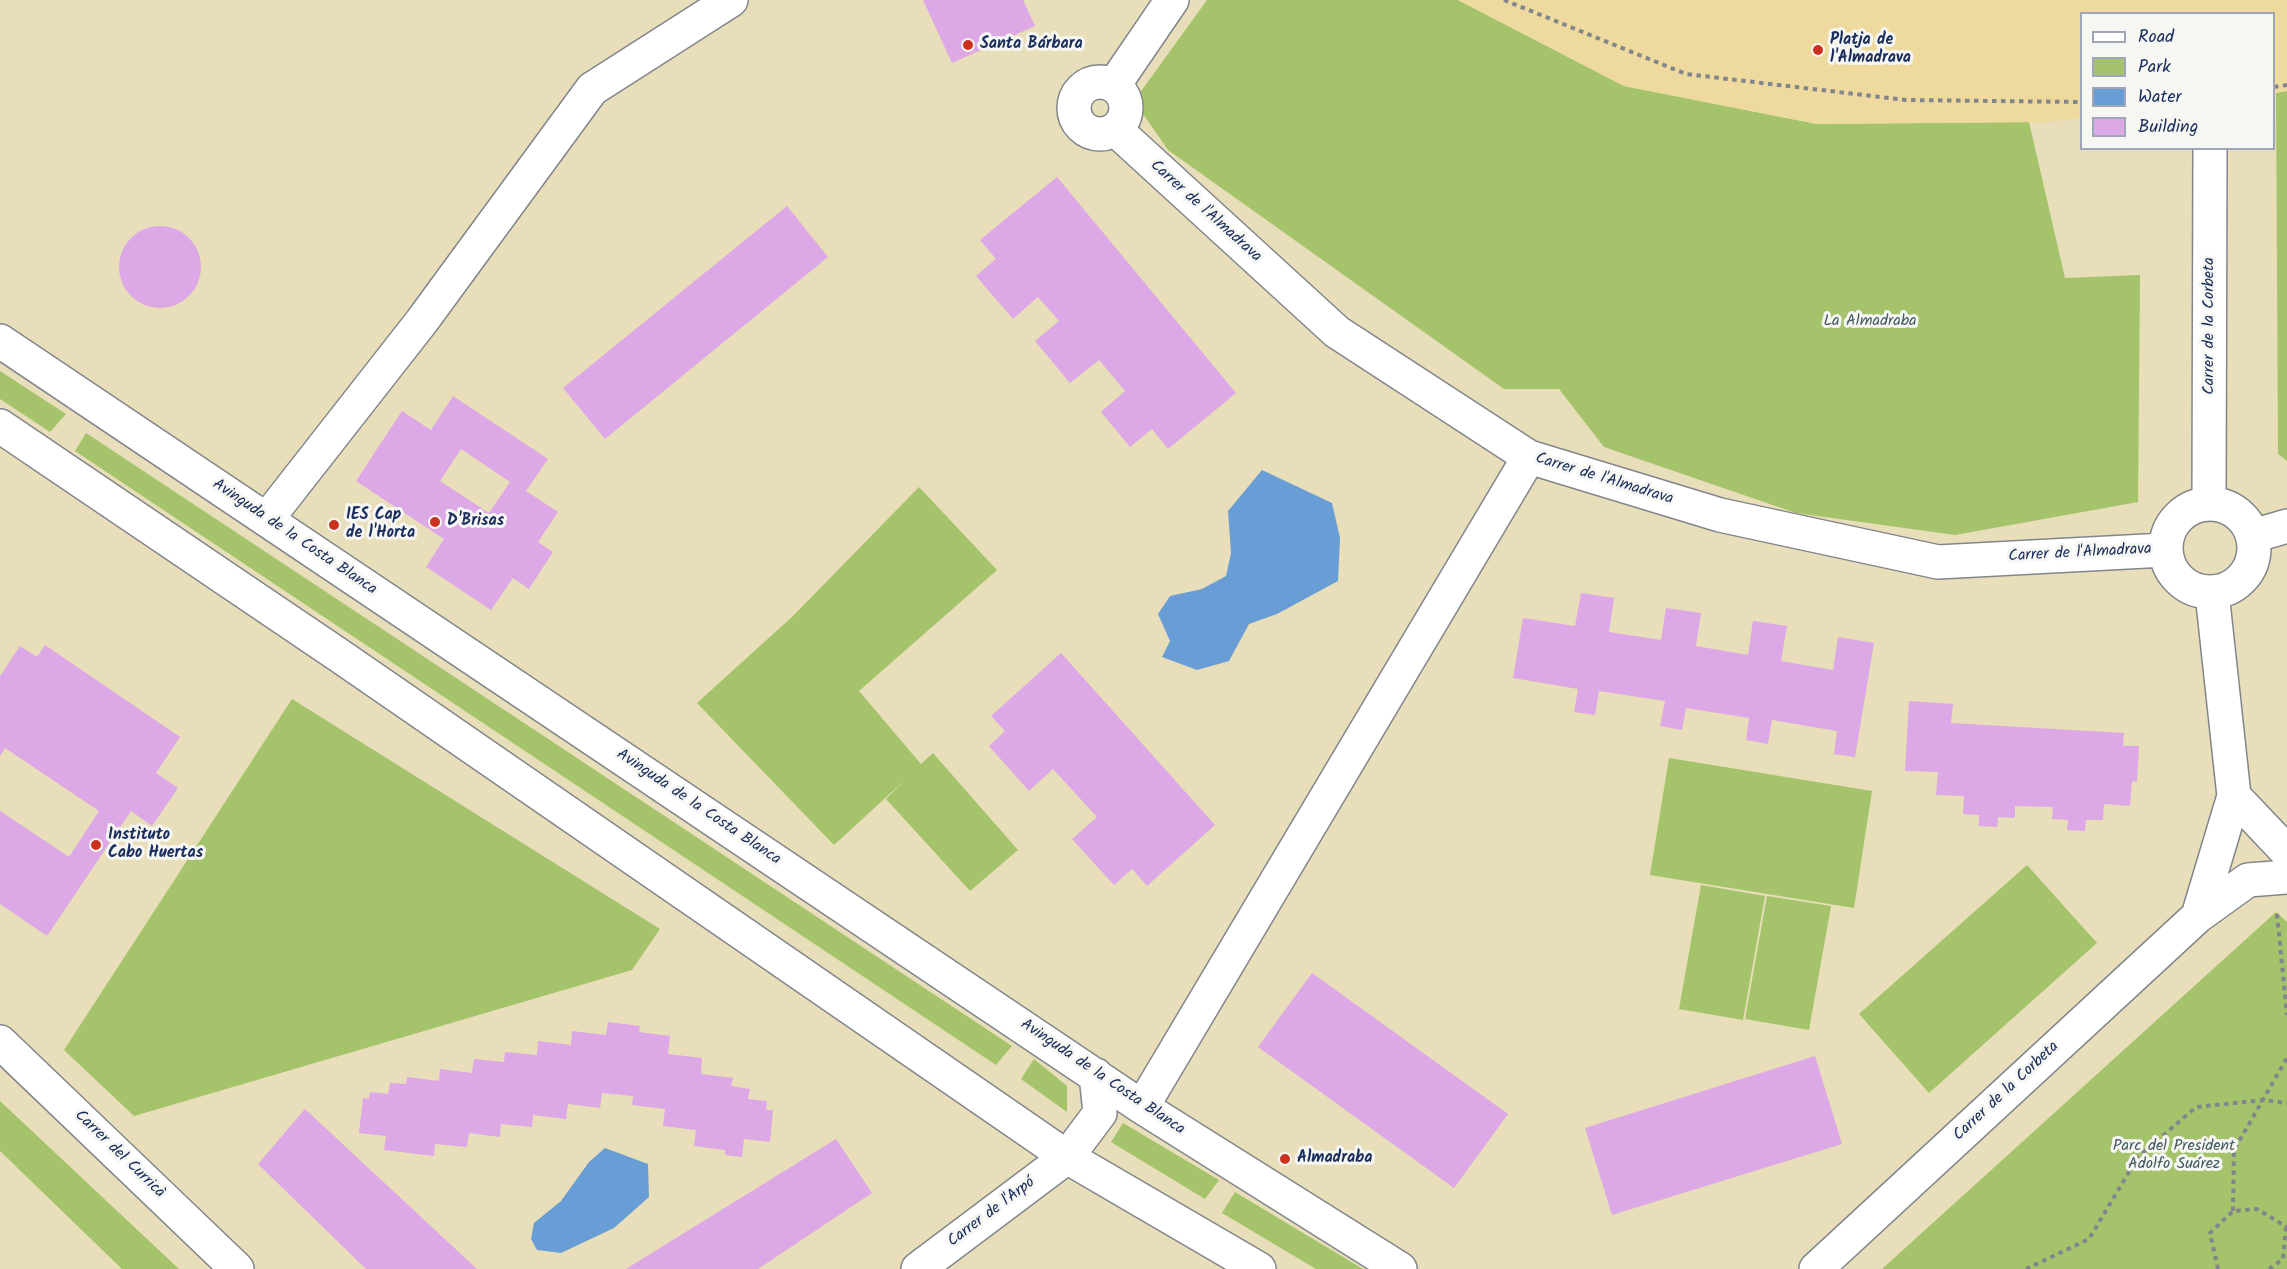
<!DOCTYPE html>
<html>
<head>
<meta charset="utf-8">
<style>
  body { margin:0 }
  #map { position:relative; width:2287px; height:1269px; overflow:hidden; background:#e8deb9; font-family:Kalam,sans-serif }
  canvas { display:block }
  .legend { position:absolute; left:2080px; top:12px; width:195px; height:138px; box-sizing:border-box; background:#f6f6f2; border:2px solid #9ea6b7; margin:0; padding:8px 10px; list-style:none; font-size:18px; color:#1b2f5e }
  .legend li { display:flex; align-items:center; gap:12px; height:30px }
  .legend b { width:30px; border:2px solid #9ea6b7 }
</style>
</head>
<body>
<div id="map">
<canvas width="2287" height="1269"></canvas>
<ul class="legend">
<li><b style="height:8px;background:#fff"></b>Road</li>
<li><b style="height:16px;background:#a4c36b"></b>Park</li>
<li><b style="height:16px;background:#699dd5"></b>Water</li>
<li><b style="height:16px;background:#dca8e6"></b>Building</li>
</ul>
</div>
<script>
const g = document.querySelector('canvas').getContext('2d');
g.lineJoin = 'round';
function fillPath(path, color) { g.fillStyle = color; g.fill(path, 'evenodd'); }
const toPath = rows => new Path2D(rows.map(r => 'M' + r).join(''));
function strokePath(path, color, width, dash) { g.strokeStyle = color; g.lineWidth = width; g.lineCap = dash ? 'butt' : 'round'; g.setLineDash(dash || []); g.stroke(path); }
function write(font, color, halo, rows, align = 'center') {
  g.font = font + ' Kalam,sans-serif'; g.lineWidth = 6; g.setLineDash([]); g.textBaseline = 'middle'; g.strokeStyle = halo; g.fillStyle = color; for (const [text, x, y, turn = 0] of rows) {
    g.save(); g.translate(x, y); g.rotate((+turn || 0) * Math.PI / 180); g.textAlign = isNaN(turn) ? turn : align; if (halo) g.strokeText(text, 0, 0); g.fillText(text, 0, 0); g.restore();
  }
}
const green = toPath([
  [1207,0,1458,0,1624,86,1817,124,2029,122,2065,278,2140,275,2138,502,1955,535,1796,513,1604,447,1559,389,1504,389,1168,150,1134,101],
  [2287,91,2287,461,2278,454,2276,93],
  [0,371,66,414,50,432,0,399],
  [86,433,1012,1046,996,1065,75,451],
  [919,487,997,570,859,691,921,764,933,753,1018,850,970,891,886,799,906,779,834,845,697,703,793,616],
  [292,699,660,929,632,970,134,1116,64,1050],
  [1669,758,1872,791,1854,908,1650,875],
  [2027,865,2097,943,1929,1093,1859,1014],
  [1701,885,1765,896,1743,1020,1679,1009],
  [1767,896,1831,906,1809,1030,1745,1019],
  [2276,912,2287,922,2287,1269,1882,1269],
  [1034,1059,1067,1086,1067,1112,1021,1079],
  [0,1101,179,1269,122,1269,0,1151],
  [1123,1123,1219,1180,1205,1199,1111,1142],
  [1235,1192,1363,1269,1316,1269,1222,1213]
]);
const sand = toPath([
  [1458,0,2287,0,2287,91,2274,93,2274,14,2082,14,2081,118,2046,122,1817,124,1624,86]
]);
const water = toPath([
  [1262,470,1332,503,1340,538,1338,581,1277,614,1249,624,1229,661,1197,670,1162,657,1170,641,1158,614,1170,596,1202,589,1226,576,1231,553,1228,511],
  [605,1148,648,1164,649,1197,614,1228,561,1253,537,1250,531,1239,534,1223,561,1201,589,1162]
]);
const building = toPath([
  [923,0,1023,0,1035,26,952,63],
  [1057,177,1236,393,1168,449,1152,429,1130,447,1101,412,1125,391,1099,360,1070,383,1035,341,1059,321,1038,297,1013,319,976,276,996,259,980,240],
  [787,206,828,257,605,439,563,388],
  '119 267a41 41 0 1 1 82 0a41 41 0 1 1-82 0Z',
  [453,396,548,459,526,491,558,512,538,542,553,552,529,589,513,578,491,610,426,567,444,539,356,481,402,411,431,430],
  [461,449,510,482,489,513,440,481],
  [1581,593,1614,598,1609,632,1661,640,1666,608,1701,613,1696,646,1748,655,1753,621,1787,626,1781,661,1833,670,1838,637,1874,643,1855,757,1834,754,1837,731,1772,720,1768,744,1746,740,1749,718,1686,708,1682,730,1660,726,1665,701,1599,691,1595,715,1574,712,1578,689,1513,678,1523,618,1575,626],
  [45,645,180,737,156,773,178,788,152,826,131,811,47,936,0,904,0,811,69,857,99,811,5,748,0,756,0,676,20,646,37,657],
  [1061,653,1215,825,1147,886,1132,869,1114,885,1072,839,1097,817,1053,769,1029,791,989,746,1005,731,991,716],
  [1909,701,1953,704,1951,723,2124,733,2123,746,2139,746,2137,782,2132,781,2130,806,2104,804,2103,820,2086,820,2085,831,2067,830,2068,820,2052,819,2053,807,2015,806,2015,818,1998,817,1997,827,1979,826,1979,815,1963,814,1964,796,1936,795,1938,772,1905,771],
  [1312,973,1508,1114,1454,1188,1258,1047],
  [608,1022,640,1026,639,1032,670,1036,668,1054,702,1058,701,1074,733,1078,731,1086,750,1089,748,1099,767,1101,766,1110,773,1110,770,1142,744,1139,742,1157,725,1155,725,1150,694,1146,696,1130,663,1126,665,1109,632,1105,633,1096,602,1093,600,1108,568,1104,566,1119,533,1115,532,1127,501,1124,500,1137,469,1133,467,1147,435,1144,434,1156,384,1150,386,1136,359,1133,363,1098,369,1099,370,1092,388,1094,390,1083,406,1084,407,1077,439,1081,440,1069,472,1073,474,1059,504,1062,505,1052,537,1055,538,1041,571,1045,572,1031,606,1035],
  [1815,1056,1842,1144,1612,1215,1585,1128],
  [305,1109,477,1269,366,1269,258,1164],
  [836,1139,872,1193,758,1269,626,1269]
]);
const path = toPath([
  [1504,0,1686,74,1906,100,2082,102],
  [2274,87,2287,85],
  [2277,914,2287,1015],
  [2233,1211,2234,1150,2287,1058],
  [2026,1269,2089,1239,2138,1157,2196,1107,2264,1100,2287,1103],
  [2218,1269,2210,1233,2233,1211,2257,1209,2287,1227],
  [2269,1269,2283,1259,2286,1227]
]);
const minor = toPath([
  '1074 108a26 26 0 1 1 52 0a26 26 0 1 1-52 0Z',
  [1114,85,1172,0],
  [1116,130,1337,332,1529,457,1720,515,1938,562,2165,550],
  [0,341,1142,1107,1400,1269],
  [0,426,340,656,1067,1157,1259,1269],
  [2209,504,2210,148],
  '2166 548a44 44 0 1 1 88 0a44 44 0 1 1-88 0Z',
  [267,519,422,321,592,89,731,0],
  [2253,536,2287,526],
  [2234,796,2287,852],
  [2198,916,2234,796,2212,593],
  [0,1042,237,1269],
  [1142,1107,1529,457],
  [918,1269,1067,1157,1100,1113,1096,1075],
  [1816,1269,2198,916,2248,880,2287,877]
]);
const markers = [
  [968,45,6,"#c8321e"],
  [1818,50,6,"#c8321e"],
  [435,522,6,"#c8321e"],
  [334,525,6,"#c8321e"],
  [96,845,6,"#c8321e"],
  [1285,1159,6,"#c8321e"]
];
const poiNames = [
  ["Platja de",1830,41],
  ["l'Almadrava",1830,59],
  ["Santa Bárbara",980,45],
  ["IES Cap",346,516],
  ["de l'Horta",346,534],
  ["D'Brisas",447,522],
  ["Instituto",108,836],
  ["Cabo Huertas",108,854],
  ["Almadraba",1297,1159]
];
const streetNames = [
  ["Carrer de l'Almadrava",1205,212,42],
  ["Carrer de la Corbeta",2210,326,-90],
  ["Carrer de l'Almadrava",1604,480,17],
  ["Avinguda de la Costa Blanca",294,538,34],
  ["Carrer de l'Almadrava",2080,554,-3],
  ["Avinguda de la Costa Blanca",698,808,34],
  ["Avinguda de la Costa Blanca",1102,1078,34],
  ["Carrer de la Corbeta",2007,1092,-43],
  ["Carrer del Curricà",119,1155,44],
  ["Carrer de l'Arpó",992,1213,-37]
];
const parkNames = [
  ["La Almadraba",1870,322],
  ["Parc del President",2174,1147],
  ["Adolfo Suárez",2174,1165]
];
fillPath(green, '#a4c36b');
fillPath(sand, '#eeda9e');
fillPath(water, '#699dd5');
fillPath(building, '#dca8e6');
strokePath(minor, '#82868c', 36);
strokePath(path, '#82868c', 4, [4.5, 4.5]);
strokePath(minor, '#fff', 33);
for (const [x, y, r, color] of markers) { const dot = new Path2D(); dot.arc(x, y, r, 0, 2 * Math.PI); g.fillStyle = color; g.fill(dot); strokePath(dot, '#f6f6f2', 2); }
write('bold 16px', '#1b2f5e', '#f6f6f2', poiNames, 'left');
write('16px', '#1b2f5e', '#f6f6f2', streetNames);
write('16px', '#445b62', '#f6f6f2', parkNames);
</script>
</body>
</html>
